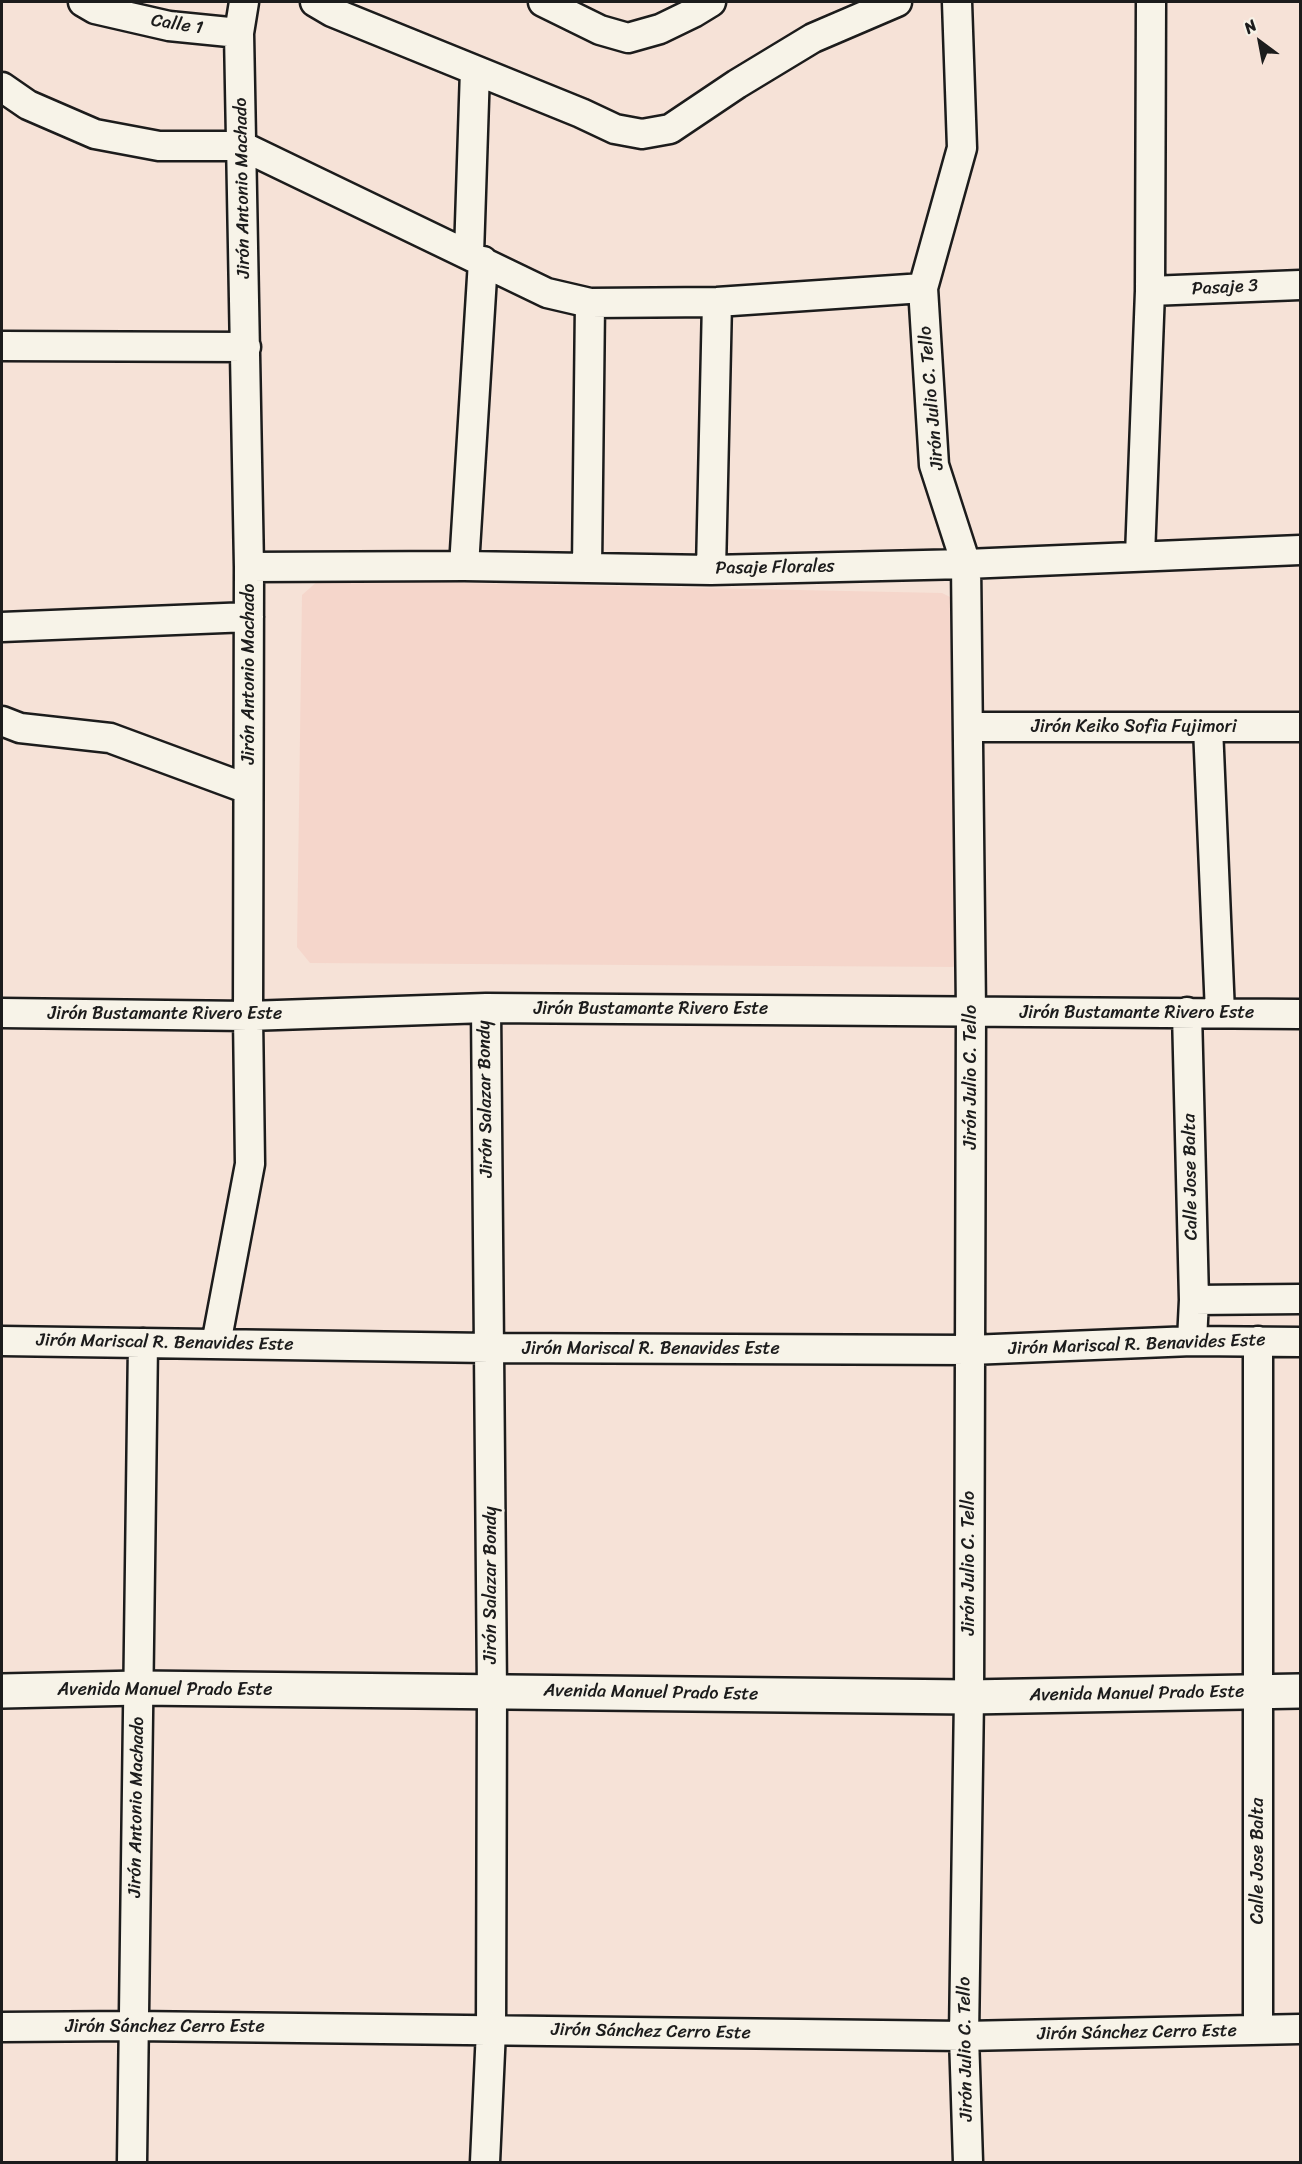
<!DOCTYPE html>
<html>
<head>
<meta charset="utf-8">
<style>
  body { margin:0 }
  #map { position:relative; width:1302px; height:2164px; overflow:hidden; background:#f6e2d7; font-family:Sriracha,sans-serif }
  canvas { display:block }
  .frame { position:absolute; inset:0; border:3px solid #1c1c1c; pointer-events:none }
  .north { position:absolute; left:1230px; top:12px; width:60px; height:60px; -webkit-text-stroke:4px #f7f3e8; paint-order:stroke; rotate:328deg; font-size:16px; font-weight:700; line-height:24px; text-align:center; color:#1c1c1c }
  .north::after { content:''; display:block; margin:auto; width:21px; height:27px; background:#1c1c1c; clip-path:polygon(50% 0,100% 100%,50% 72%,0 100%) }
</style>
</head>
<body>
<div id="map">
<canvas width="1302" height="2164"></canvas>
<div class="frame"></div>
<div class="north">N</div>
</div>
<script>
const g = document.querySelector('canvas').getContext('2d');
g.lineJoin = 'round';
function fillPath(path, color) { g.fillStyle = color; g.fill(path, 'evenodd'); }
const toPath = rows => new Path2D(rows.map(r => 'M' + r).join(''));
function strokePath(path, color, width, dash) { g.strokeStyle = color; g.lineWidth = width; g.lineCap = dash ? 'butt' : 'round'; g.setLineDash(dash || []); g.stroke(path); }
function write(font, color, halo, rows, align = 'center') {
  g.font = font + ' Sriracha,sans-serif'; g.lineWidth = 5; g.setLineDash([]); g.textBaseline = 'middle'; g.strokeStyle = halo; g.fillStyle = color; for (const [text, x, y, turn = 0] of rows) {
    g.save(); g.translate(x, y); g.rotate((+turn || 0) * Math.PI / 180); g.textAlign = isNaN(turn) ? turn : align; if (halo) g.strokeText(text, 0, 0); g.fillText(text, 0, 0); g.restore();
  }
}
const built = toPath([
  [319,580,942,593,952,598,961,967,310,963,297,947,302,595]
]);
const street = toPath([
  [83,2,95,9,169,26,239,33],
  [315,2,332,12,581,113,615,129,642,134,670,129,737,84,813,38,897,2],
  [543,2,600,30,628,38,660,29,693,13,711,2],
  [957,2,962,148,923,288,934,465,966,564,971,1011,969,1697,964,2036,968,2162],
  [2,87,28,105,95,134,159,146,242,146,547,293,590,303,717,302,923,288],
  [469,254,475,70],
  [1150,291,1300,285],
  [2,346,246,347],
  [1140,556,1150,291,1151,2],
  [464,566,483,261],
  [249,567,464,566,711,570,966,564,1300,550],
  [587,568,590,303],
  [711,570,717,302],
  [2,627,249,617],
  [2,721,20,728,110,738,248,789],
  [968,727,1300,727],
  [1208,727,1220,1013],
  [1187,1012,1194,1300,1192,1341],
  [2,1013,248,1016,486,1008,1300,1014],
  [1194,1300,1300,1299],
  [2,1341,489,1348,970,1350,1192,1341,1300,1342],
  [1258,1341,1258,2030],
  [216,1344,250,1164,248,1016,249,567,239,33,244,2],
  [2,2027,133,2026,964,2036,1300,2029],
  [132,2162,143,1343],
  [485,2162,491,2030,492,1692,486,1008]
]);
const secondary = toPath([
  [2,1691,139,1688,969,1697,1300,1691]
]);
const streetNames = [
  ["Calle 1",177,25,9],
  ["Jirón Antonio Machado",243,188,-91],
  ["Pasaje 3",1225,288,-3],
  ["Jirón Julio C. Tello",932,398,-95],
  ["Pasaje Florales",775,568,-1],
  ["Jirón Antonio Machado",249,674,-90],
  ["Jirón Keiko Sofia Fujimori",1134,727],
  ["Jirón Bustamante Rivero Este",651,1009],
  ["Jirón Bustamante Rivero Este",1137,1013],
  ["Jirón Bustamante Rivero Este",165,1014],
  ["Jirón Julio C. Tello",971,1077,-90],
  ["Jirón Salazar Bondy",486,1099,-91],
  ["Calle Jose Balta",1191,1177,-91],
  ["Jirón Mariscal R. Benavides Este",165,1343,1],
  ["Jirón Mariscal R. Benavides Este",1137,1345,-2],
  ["Jirón Mariscal R. Benavides Este",651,1349],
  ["Jirón Julio C. Tello",969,1563,-90],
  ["Jirón Salazar Bondy",491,1585,-90],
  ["Avenida Manuel Prado Este",165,1690],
  ["Avenida Manuel Prado Este",651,1693,1],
  ["Avenida Manuel Prado Este",1137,1694,-1],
  ["Jirón Antonio Machado",137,1807,-89],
  ["Calle Jose Balta",1258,1861,-90],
  ["Jirón Sánchez Cerro Este",165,2027],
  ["Jirón Sánchez Cerro Este",651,2032,1],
  ["Jirón Sánchez Cerro Este",1137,2033,-1],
  ["Jirón Julio C. Tello",966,2049,-91]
];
fillPath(built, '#f5d6cb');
strokePath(street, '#1c1c1c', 33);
strokePath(secondary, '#1c1c1c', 38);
strokePath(street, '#f7f3e8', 28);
strokePath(secondary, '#f7f3e8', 33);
write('18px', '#1c1c1c', '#f7f3e8', streetNames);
</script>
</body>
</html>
